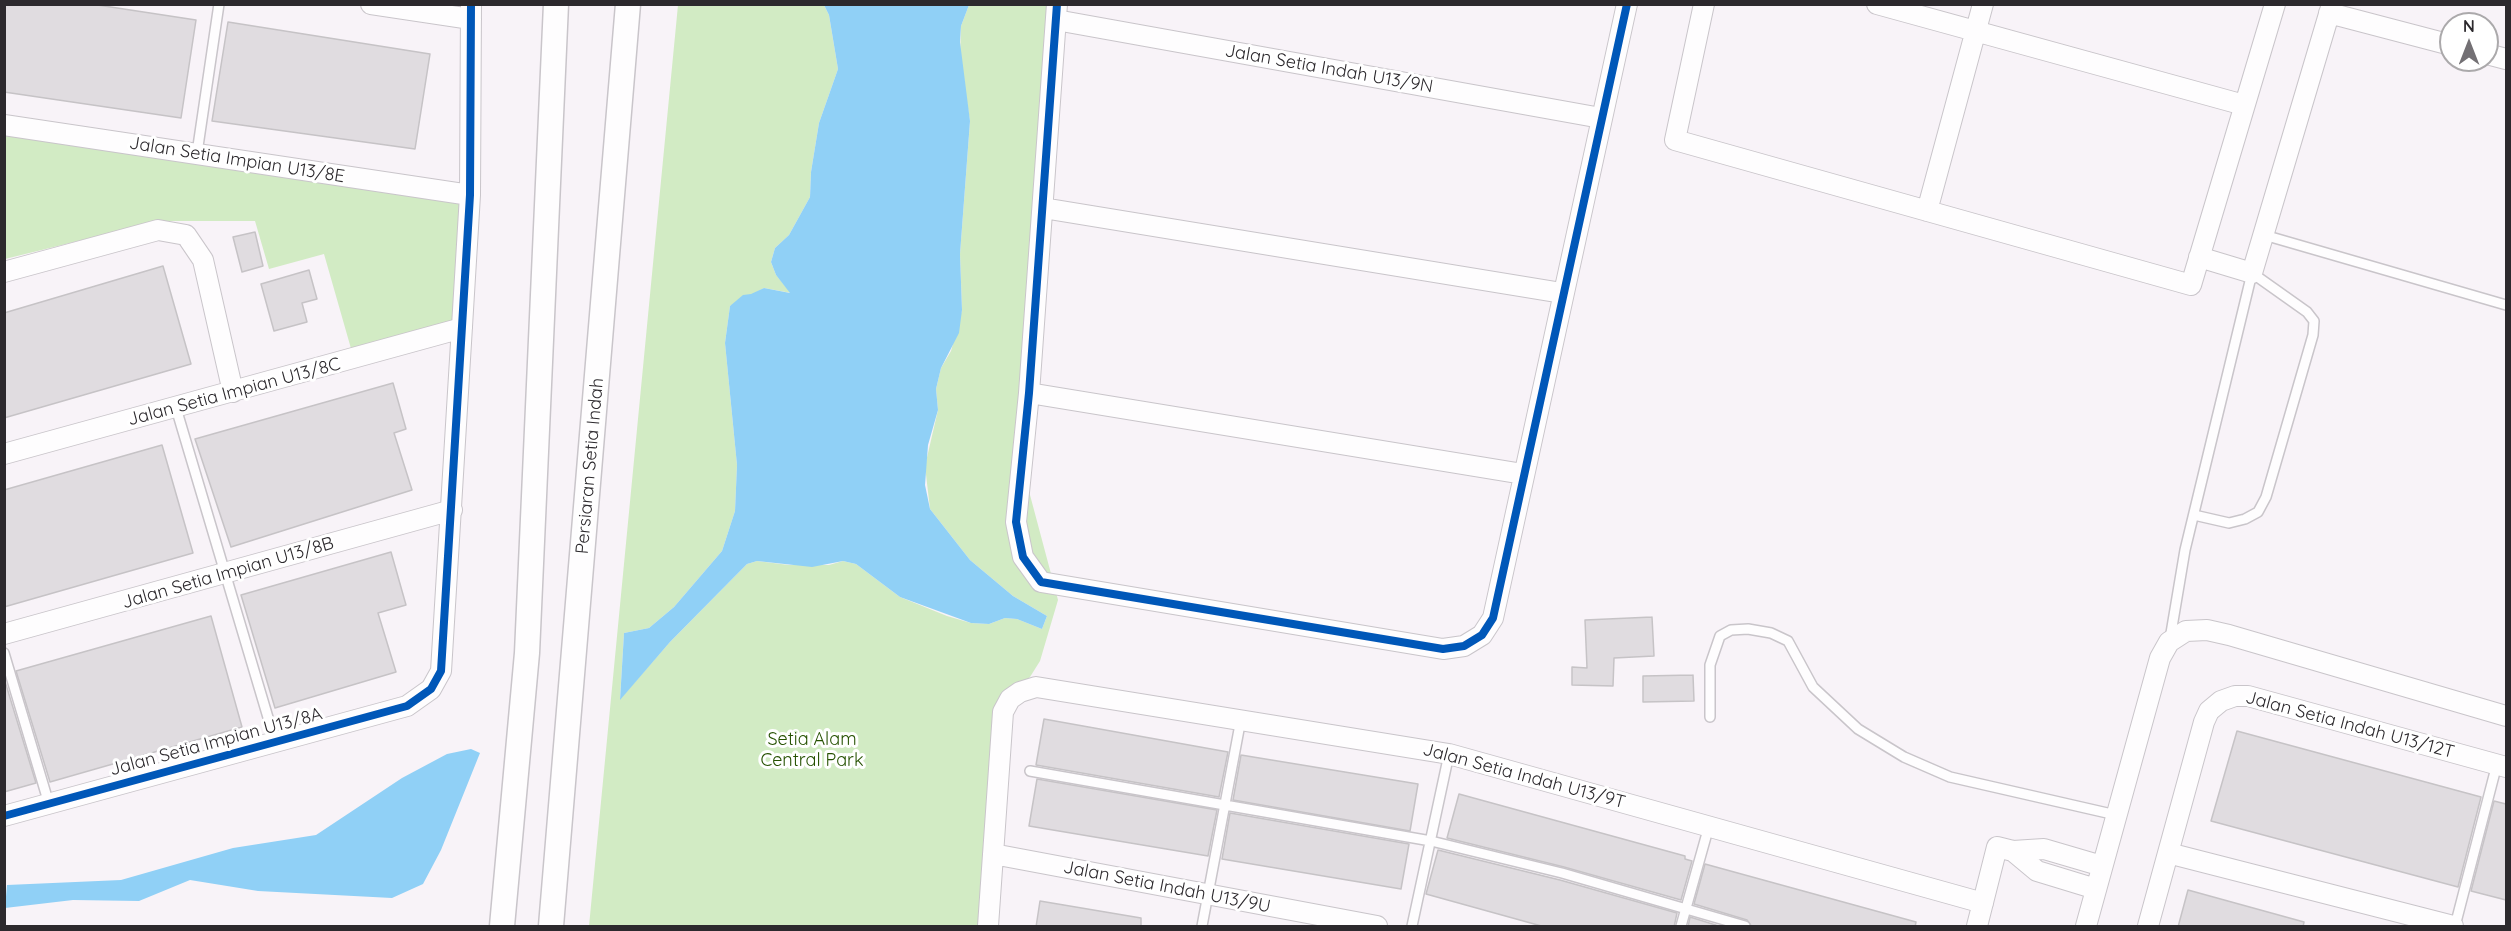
<!DOCTYPE html>
<html>
<head>
<meta charset="utf-8">
<style>
  body { margin:0 }
  #map { position:relative; width:2511px; height:931px; overflow:hidden; background:#f8f3f8; font-family:Quicksand,sans-serif }
  canvas { display:block }
  .frame { position:absolute; inset:0; border:6px solid #2c292d; pointer-events:none }
  .north { position:absolute; left:2439px; top:12px; width:60px; height:60px; box-sizing:border-box; background:#fff; border:2px solid #aba9ab; border-radius:50%; rotate:0deg; font-size:16px; font-weight:700; line-height:24px; text-align:center; color:#2c292d }
  .north::after { content:''; display:block; margin:auto; width:21px; height:27px; background:#737074; clip-path:polygon(50% 0,100% 100%,50% 72%,0 100%) }
</style>
</head>
<body>
<div id="map">
<canvas width="2511" height="931"></canvas>
<div class="frame"></div>
<div class="north">N</div>
</div>
<script>
const g = document.querySelector('canvas').getContext('2d');
g.lineJoin = 'round';
function fillPath(path, color) { g.fillStyle = color; g.fill(path, 'evenodd'); }
const toPath = rows => new Path2D(rows.map(r => 'M' + r).join(''));
function strokePath(path, color, width, dash) { g.strokeStyle = color; g.lineWidth = width; g.lineCap = dash ? 'butt' : 'round'; g.setLineDash(dash || []); g.stroke(path); }
function write(font, color, halo, rows, align = 'center') {
  g.font = font + ' Quicksand,sans-serif'; g.lineWidth = 6; g.setLineDash([]); g.textBaseline = 'middle'; g.strokeStyle = halo; g.fillStyle = color; for (const [text, x, y, turn = 0] of rows) {
    g.save(); g.translate(x, y); g.rotate((+turn || 0) * Math.PI / 180); g.textAlign = isNaN(turn) ? turn : align; if (halo) g.strokeText(text, 0, 0); g.fillText(text, 0, 0); g.restore();
  }
}
const green = toPath([
  [678,5,824,5,829,15,838,69,819,123,811,172,810,197,789,235,775,248,771,262,776,275,791,293,764,288,730,306,725,343,737,465,735,511,722,551,674,607,649,628,624,633,620,699,670,642,747,564,757,561,789,565,829,565,843,561,856,564,900,597,947,616,971,623,989,624,1005,618,1017,619,1042,629,1047,616,1013,596,970,560,930,509,925,466,938,410,936,389,941,368,951,351,962,310,960,254,970,121,960,58,961,26,969,5,1047,5,1018,450,1058,600,1040,661,1030,677,1007,697,984,926,589,926],
  [4,124,470,195,462,328,354,359,324,254,269,269,255,221,159,221,5,259]
]);
const water = toPath([
  [824,5,969,5,961,26,960,42,970,121,960,254,962,310,959,333,941,368,936,389,938,410,928,445,925,485,930,509,970,560,1013,596,1047,616,1042,629,1017,619,1005,618,989,624,971,623,900,597,856,564,843,561,812,567,757,561,747,564,670,642,620,700,624,633,649,628,674,607,722,551,735,511,737,465,725,343,730,306,743,295,751,294,764,288,790,293,776,275,771,262,775,248,789,235,810,197,811,172,819,123,838,69,829,15],
  [471,749,480,753,441,850,423,884,392,898,258,891,190,880,139,901,73,900,5,908,7,885,121,880,233,848,316,835,402,778,447,754]
]);
const building = toPath([
  [4,4,91,4,196,20,181,118,4,92,4,4],
  [228,22,430,54,415,149,212,121,228,22],
  [255,232,263,266,242,272,233,237,255,232],
  [163,266,191,364,4,418,4,313,163,266],
  [309,270,317,299,302,303,307,322,274,331,261,284,309,270],
  [393,383,406,429,394,433,412,490,231,547,195,439,393,383],
  [162,445,193,553,4,607,4,490,162,445],
  [391,552,406,605,378,613,396,672,275,708,241,595,391,552],
  [211,616,242,727,50,782,16,671,211,616],
  [1652,617,1654,656,1614,658,1613,686,1572,685,1572,667,1587,668,1585,620,1652,617],
  [1693,675,1694,701,1643,702,1643,676,1693,675],
  [4,678,36,783,4,792,4,678],
  [1044,719,1228,752,1219,797,1036,765,1044,719],
  [2237,731,2481,797,2458,887,2211,821,2237,731],
  [1241,755,1418,784,1410,831,1233,800,1241,755],
  [1037,779,1217,810,1208,856,1029,826,1037,779],
  [1459,794,1685,856,1685,859,1692,861,1681,900,1564,867,1447,838,1459,794],
  [2494,801,2506,804,2506,900,2471,891,2494,801],
  [1230,813,1409,844,1401,889,1222,859,1230,813],
  [1438,850,1560,880,1677,913,1674,927,1545,927,1426,894,1438,850],
  [1705,864,1916,922,1915,927,1752,927,1747,920,1694,904,1705,864],
  [2188,890,2304,922,2303,927,2178,927,2188,890],
  [1040,901,1141,918,1141,927,1036,927,1040,901],
  [1690,917,1722,927,1688,927,1690,917]
]);
const service = toPath([
  [197,153,219,4],
  [2264,235,2506,305],
  [176,408,275,741],
  [2170,639,2185,550,2252,273,2307,312,2314,321,2313,335,2266,497,2258,512,2245,519,2229,523,2194,515],
  [4,653,49,804],
  [1710,717,1710,665,1720,636,1731,630,1748,629,1771,633,1788,641,1813,687,1858,729,1904,757,1950,777,2116,815],
  [1030,771,1431,841,1562,873,1745,926],
  [1202,926,1241,719],
  [1412,926,1449,754],
  [1681,926,1709,826],
  [2455,926,2497,764]
]);
const minor = toPath([
  [371,4,471,19],
  [1057,4,1029,393,1016,522,1023,557,1041,582,1443,649,1464,646,1482,635,1493,618,1627,4],
  [1704,4,1675,140,2191,285,2275,4],
  [1877,4,2244,105],
  [2329,13,2451,45],
  [1056,20,1601,118],
  [2487,54,2506,59],
  [4,125,470,195],
  [1043,208,1562,293],
  [1927,211,1983,4],
  [2199,257,2252,273,2332,4],
  [4,272,158,230,186,235,203,260,233,392],
  [1029,393,1523,474],
  [4,454,462,328],
  [4,634,452,510],
  [4,816,407,706,431,689,441,671,470,195,471,4],
  [2013,851,2037,871,2096,889],
  [2168,853,2453,926],
  [993,854,1377,926],
  [988,926,1003,712,1010,699,1020,692,1036,687,1449,754,1983,903],
  [1977,926,1997,847,2013,851,2044,849,2102,866],
  [2086,926,2160,658,2169,642,2186,631,2207,630,2229,635,2506,716],
  [2148,926,2204,722,2209,711,2221,701,2235,696,2248,696,2506,767]
]);
const tertiary = toPath([
  [502,926,527,653,556,4],
  [551,926,628,4]
]);
const cycleway = toPath([
  [1057,4,1029,393,1016,522,1023,557,1041,582,1443,649,1464,646,1482,635,1493,618,1627,4],
  [4,816,407,706,431,689,441,671,470,195,471,4]
]);
const streetNames = [
  ["Jalan Setia Indah U13/9N",1329,69,10],
  ["Jalan Setia Impian U13/8E",237,160,9],
  ["Jalan Setia Impian U13/8C",234,392,-15],
  ["Persiaran Setia Indah",590,466,-85],
  ["Jalan Setia Impian U13/8B",228,573,-16],
  ["Jalan Setia Indah U13/12T",2350,725,15],
  ["Jalan Setia Impian U13/8A",216,742,-15],
  ["Jalan Setia Indah U13/9T",1524,776,15],
  ["Jalan Setia Indah U13/9U",1167,887,11]
];
const parkNames = [
  ["Setia Alam",812,740],
  ["Central Park",812,761]
];
fillPath(green, '#d2ebc4');
fillPath(water, '#90d0f6');
fillPath(building, '#e0dce0');
strokePath(building, '#c6c3c6', 1.5);
strokePath(service, '#c9c5ca', 12);
strokePath(minor, '#c9c5ca', 22);
strokePath(tertiary, '#c9c5ca', 27);
strokePath(service, '#fefdfe', 9);
strokePath(minor, '#fefdfe', 20);
strokePath(tertiary, '#fefdfe', 24);
strokePath(cycleway, '#0057b8', 8);
write('18px', '#2c292d', '#fff', streetNames);
write('18px', '#255100', '#fff', parkNames);
</script>
</body>
</html>
